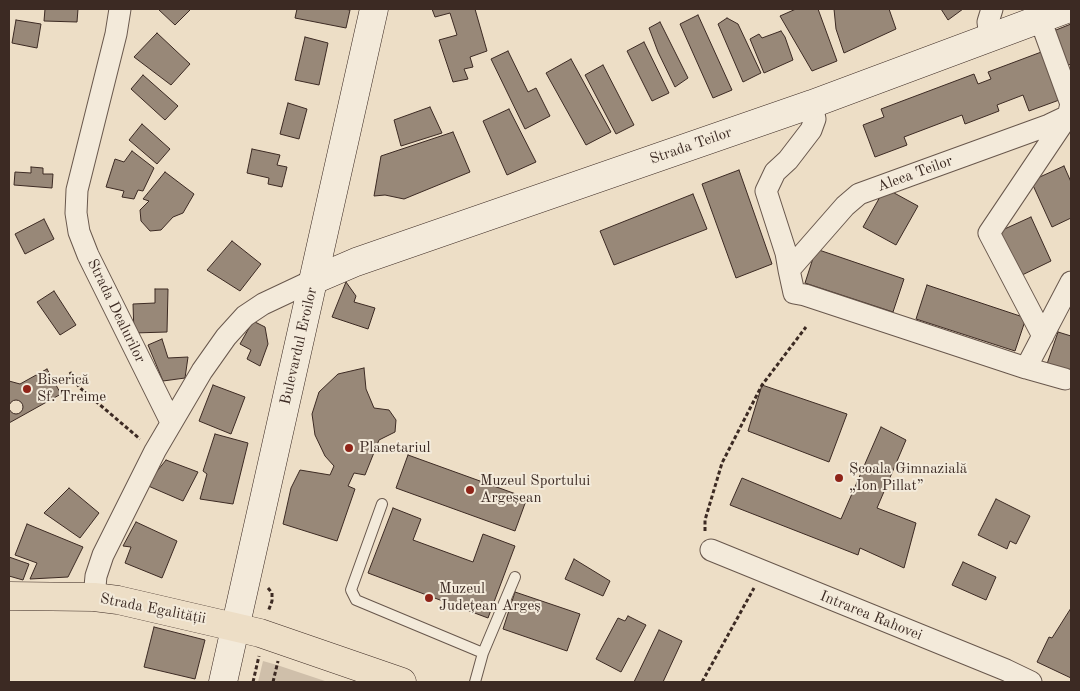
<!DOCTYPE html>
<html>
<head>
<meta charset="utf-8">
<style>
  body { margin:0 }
  #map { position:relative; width:1080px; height:691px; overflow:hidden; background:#eddec6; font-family:"Old Standard TT",serif }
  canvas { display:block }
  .frame { position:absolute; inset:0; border:10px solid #3c2a23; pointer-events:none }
</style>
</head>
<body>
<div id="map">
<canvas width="1080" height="691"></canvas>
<div class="frame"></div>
</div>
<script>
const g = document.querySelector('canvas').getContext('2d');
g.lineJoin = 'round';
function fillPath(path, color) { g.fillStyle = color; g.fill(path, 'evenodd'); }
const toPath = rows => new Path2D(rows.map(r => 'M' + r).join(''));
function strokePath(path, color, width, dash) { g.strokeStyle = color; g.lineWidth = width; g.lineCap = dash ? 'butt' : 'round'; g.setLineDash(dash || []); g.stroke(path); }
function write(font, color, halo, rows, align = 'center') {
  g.font = font + ' "Old Standard TT",serif'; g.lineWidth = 4; g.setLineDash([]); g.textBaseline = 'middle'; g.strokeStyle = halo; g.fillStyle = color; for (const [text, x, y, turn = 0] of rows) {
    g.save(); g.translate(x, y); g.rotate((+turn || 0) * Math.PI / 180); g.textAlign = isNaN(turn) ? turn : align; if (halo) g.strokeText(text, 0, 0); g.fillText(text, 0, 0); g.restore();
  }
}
const green = toPath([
  [263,661,277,665,328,682,258,682]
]);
const building = toPath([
  [45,9,78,9,77,22,44,21,45,9],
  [158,9,191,9,175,25,158,9],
  [297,9,344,9,350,10,346,28,295,18,297,9],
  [432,9,475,9,487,51,470,57,473,67,464,69,468,79,453,82,439,40,457,35,450,13,435,17,432,9],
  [796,9,818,9,837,61,812,71,780,16,796,9],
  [834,9,889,9,896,29,844,53,836,29,834,9],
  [941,9,963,9,948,20,941,9],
  [698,15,732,90,713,98,680,24,698,15],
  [727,18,738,24,761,73,743,82,718,24,727,18],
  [16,20,41,24,37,48,12,43,16,20],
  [660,22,688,78,675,87,658,52,649,28,660,22],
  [1071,24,1071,64,1064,67,1051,32,1071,24],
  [781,31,785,37,793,60,764,73,750,39,759,34,762,38,781,31],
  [157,33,190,64,171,85,134,57,157,33],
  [305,37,328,43,319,85,295,80,305,37],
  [644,42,669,93,652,101,627,51,644,42],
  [508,51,528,92,536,88,550,116,525,129,491,59,508,51],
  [1044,51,1062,99,1029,111,1023,95,997,105,999,111,965,124,962,115,904,137,907,145,875,157,863,125,884,117,881,109,974,74,978,84,991,79,988,72,1044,51],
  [571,59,611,132,586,145,546,73,571,59],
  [603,65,634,125,616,134,585,75,603,65],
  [143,75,178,106,165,120,131,89,143,75],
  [288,103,307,109,299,139,280,134,288,103],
  [430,107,442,133,401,146,394,120,430,107],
  [509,109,536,162,507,175,483,121,509,109],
  [142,124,170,149,157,164,129,140,142,124],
  [453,132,470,172,404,199,385,195,374,196,381,156,453,132],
  [252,149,280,155,277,165,287,167,282,187,268,184,269,178,247,173,252,149],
  [132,151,154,168,143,191,138,190,134,199,122,197,124,191,106,187,115,159,124,162,132,151],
  [1064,166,1071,182,1071,218,1052,227,1031,181,1064,166],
  [31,167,43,168,43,174,53,174,52,188,14,185,15,172,31,173,31,167],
  [739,170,772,264,736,278,702,184,739,170],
  [165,172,194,194,183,213,173,217,161,230,150,231,141,221,140,210,149,201,143,199,165,172],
  [885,188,918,206,896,245,863,227,885,188],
  [693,194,707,229,614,265,600,231,693,194],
  [1031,217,1051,261,1018,277,998,232,1031,217],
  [44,219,54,239,25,254,15,234,44,219],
  [232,241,261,264,240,291,207,270,232,241],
  [816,249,904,279,893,312,805,283,816,249],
  [346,282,356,296,354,302,375,308,368,329,332,317,346,282],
  [927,285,1026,318,1015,351,916,319,927,285],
  [155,289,168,289,167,332,134,333,133,304,155,303,155,289],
  [54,291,76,325,60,335,37,302,54,291],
  [253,321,265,327,268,344,260,366,247,359,251,350,240,344,253,321],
  [1058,332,1071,336,1071,372,1047,364,1058,332],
  [162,339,168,358,188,357,185,378,163,381,148,345,162,339],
  [364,368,366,389,374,408,389,410,396,420,395,432,379,440,365,475,354,473,348,486,355,489,337,541,283,524,291,488,300,470,330,475,334,466,325,456,315,435,312,414,319,392,338,374,364,368],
  [47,369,61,394,9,423,9,381,20,384,47,369],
  [213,385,245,397,231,434,199,421,213,385],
  [762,385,847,414,829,462,748,431,762,385],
  '9 407a7 7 0 1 1 14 0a7 7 0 1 1-14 0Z',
  [881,427,906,440,877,508,916,523,904,568,860,548,858,555,730,505,742,478,841,519,881,427],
  [215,434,248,443,233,504,200,499,207,474,203,471,215,434],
  [408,455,527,498,515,531,396,488,408,455],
  [166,460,198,472,183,501,146,485,166,460],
  [69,488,99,513,80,538,44,513,69,488],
  [996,499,1030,516,1016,544,1010,541,1007,549,978,535,996,499],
  [393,508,421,519,413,540,473,562,483,534,515,546,488,618,368,573,393,508],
  [136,522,177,541,162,578,125,563,131,547,123,546,136,522],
  [27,524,83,547,68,577,30,579,37,563,15,555,27,524],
  [9,557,29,564,23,580,9,576,9,557],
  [574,559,610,581,603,596,565,579,574,559],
  [963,562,996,577,986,600,952,585,963,562],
  [515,592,580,614,567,651,503,629,515,592],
  [1071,608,1071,678,1037,662,1049,637,1052,638,1071,608],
  [628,616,646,625,621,672,596,659,618,618,625,621,628,616],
  [154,627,205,640,195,679,144,667,154,627],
  [659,630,682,641,663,682,634,682,659,630]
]);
const path = toPath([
  [70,372,79,387,140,439],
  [705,531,705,520,722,463,762,385,806,327],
  [268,588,272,593,272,601,268,612],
  [253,682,259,656],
  [273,682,278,661],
  [702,682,754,588]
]);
const lane = toPath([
  [382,504,351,590,356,600,483,653],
  [475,682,483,653,515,577]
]);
const street = toPath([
  [120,9,116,34,77,190,76,213,79,232,88,255,171,422],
  [1040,19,1071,104,1068,116,1049,125,859,194,845,206,789,270,794,293,805,295,1026,368,1065,379],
  [990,38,988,22,992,9],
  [789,270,786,253,766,191,775,172,788,160,811,130,815,119,812,104],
  [1043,336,989,233,1067,117],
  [1026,368,1071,282],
  [711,550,1006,670,1031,682],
  [94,597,96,576,103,555,155,451,202,371,226,337,245,316,263,304,314,280]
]);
const secondary = toPath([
  [314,280,356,262,812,104,1067,9],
  [223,682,374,9]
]);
const primary = toPath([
  [9,596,94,597,118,600,260,633,402,682]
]);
const markers = [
  [27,389,5,"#8f2418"],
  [349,448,5,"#8f2418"],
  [839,478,5,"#8f2418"],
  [470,490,5,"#8f2418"],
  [429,598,5,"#8f2418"]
];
const streetNames = [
  ["Strada Teilor",691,146,-19],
  ["Aleea Teilor",915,174,-20],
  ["Strada Dealurilor",116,311,64],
  ["Bulevardul Eroilor",299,346,-77],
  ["Strada Egalității",153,609,11],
  ["Intrarea Rahovei",871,616,22]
];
const poiNames = [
  ["Biserică",37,380],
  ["Sf. Treime",37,397],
  ["Planetariul",359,448],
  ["Școala Gimnazială",849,469],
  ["„Ion Pillat”",849,486],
  ["Muzeul Sportului",480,481],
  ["Argeșean",480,498],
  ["Muzeul",439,589],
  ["Județean Argeș",439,606]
];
fillPath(green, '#cfbfaa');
fillPath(building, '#988878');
strokePath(building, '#3c2a23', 1);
strokePath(lane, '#68574c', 12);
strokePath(street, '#68574c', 23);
strokePath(secondary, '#3c2a23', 29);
strokePath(primary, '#3c2a23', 29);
strokePath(path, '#3c2a23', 3, [4, 2.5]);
strokePath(lane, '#f3eada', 10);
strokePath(street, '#f3eada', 21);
strokePath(secondary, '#f3eada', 28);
strokePath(primary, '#eddec6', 28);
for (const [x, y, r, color] of markers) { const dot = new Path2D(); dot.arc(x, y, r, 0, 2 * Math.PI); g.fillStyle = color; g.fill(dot); strokePath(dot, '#f3eada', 2); }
write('15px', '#3c2a23', '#f3eada', streetNames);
write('15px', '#3c2a23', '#f3eada', poiNames, 'left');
</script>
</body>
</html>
